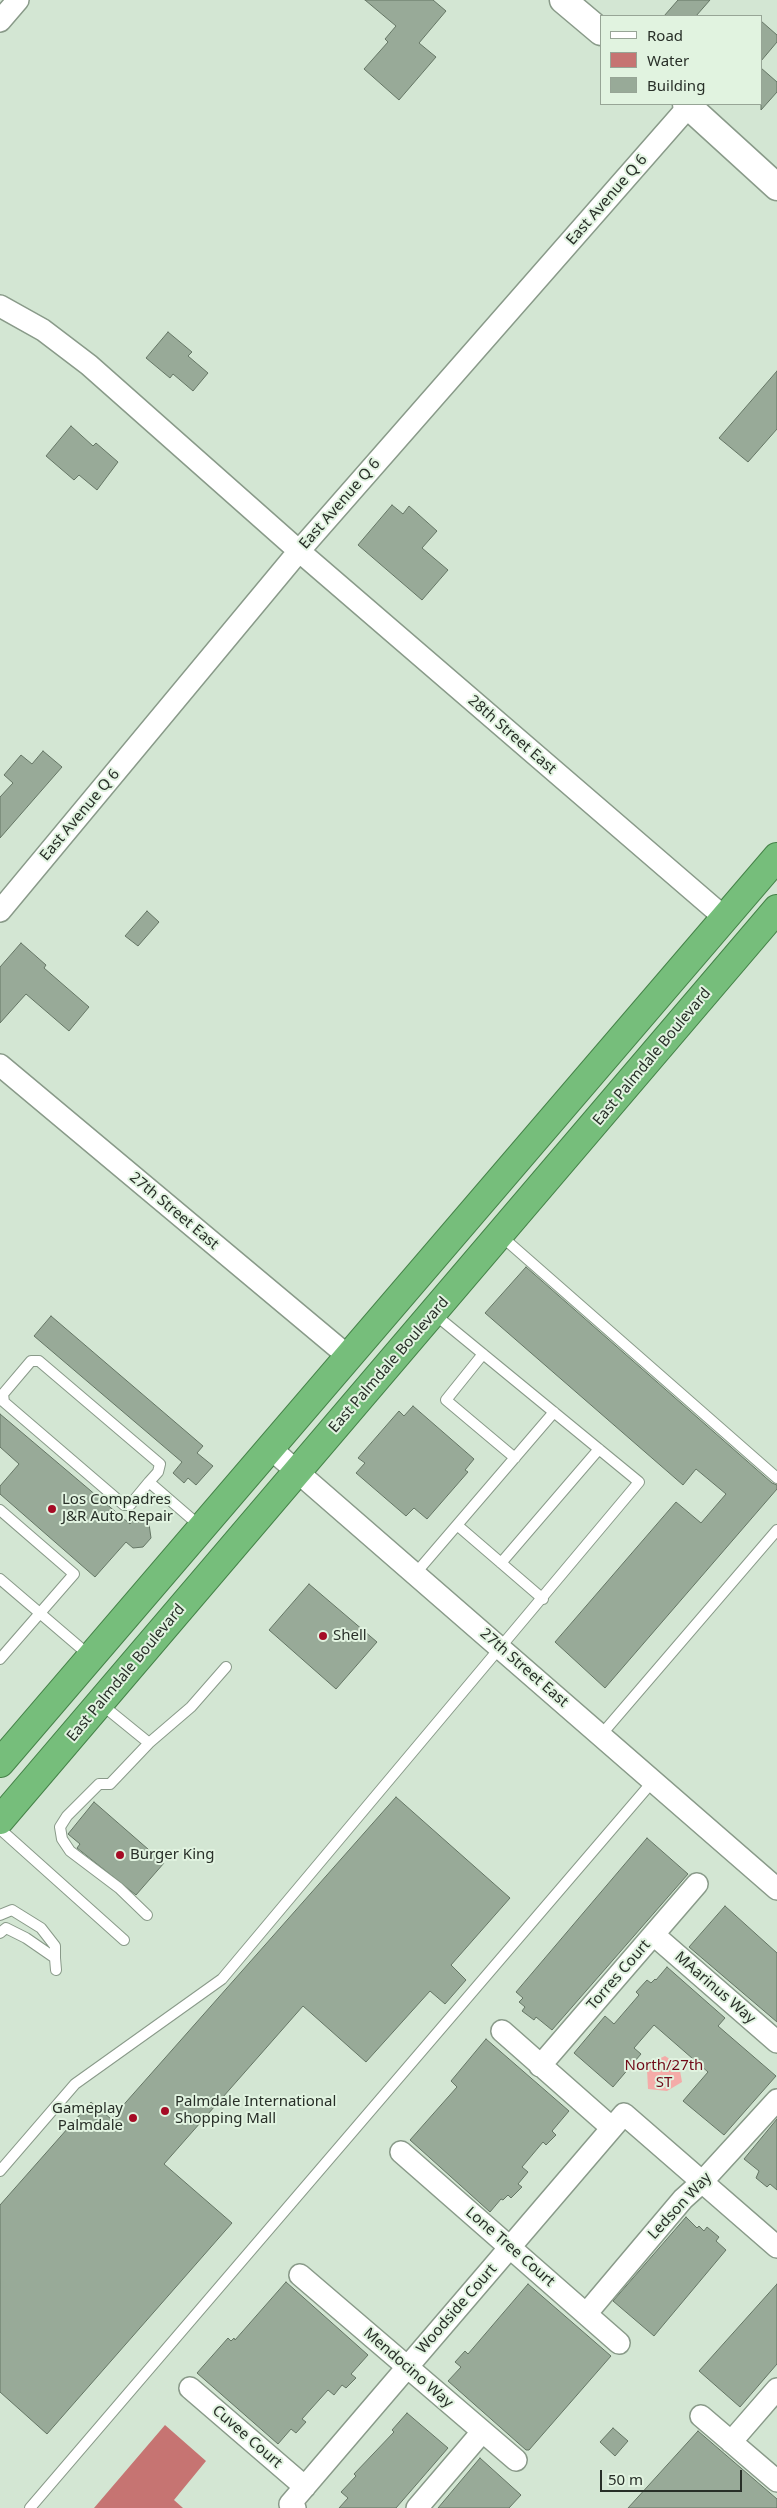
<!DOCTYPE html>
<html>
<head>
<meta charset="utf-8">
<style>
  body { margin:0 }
  #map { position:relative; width:777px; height:2508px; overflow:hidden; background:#d3e6d3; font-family:"Noto Sans",sans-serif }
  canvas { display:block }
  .legend { position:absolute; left:600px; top:15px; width:162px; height:90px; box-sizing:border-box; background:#e1f3e0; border:1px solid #97a596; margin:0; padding:6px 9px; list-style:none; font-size:15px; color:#282f28 }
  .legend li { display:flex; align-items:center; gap:10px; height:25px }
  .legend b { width:25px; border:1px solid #97a596 }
  .scale { position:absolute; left:600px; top:2470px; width:142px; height:22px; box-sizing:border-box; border:2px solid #282f28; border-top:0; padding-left:6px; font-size:15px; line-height:18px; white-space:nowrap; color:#282f28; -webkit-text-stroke:4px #e1f3e0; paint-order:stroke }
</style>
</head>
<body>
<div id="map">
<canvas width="777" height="2508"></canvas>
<ul class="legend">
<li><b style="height:6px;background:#fff"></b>Road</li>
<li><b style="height:14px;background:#c67472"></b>Water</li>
<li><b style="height:14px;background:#98aa98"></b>Building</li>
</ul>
<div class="scale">50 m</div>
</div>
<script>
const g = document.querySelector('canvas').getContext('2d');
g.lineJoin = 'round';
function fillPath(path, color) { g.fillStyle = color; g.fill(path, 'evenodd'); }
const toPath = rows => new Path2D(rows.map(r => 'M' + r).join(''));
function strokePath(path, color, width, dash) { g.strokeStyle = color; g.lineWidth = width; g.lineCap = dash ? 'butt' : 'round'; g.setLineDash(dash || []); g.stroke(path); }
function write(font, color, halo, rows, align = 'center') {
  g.font = font + ' "Noto Sans",sans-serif'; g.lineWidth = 4; g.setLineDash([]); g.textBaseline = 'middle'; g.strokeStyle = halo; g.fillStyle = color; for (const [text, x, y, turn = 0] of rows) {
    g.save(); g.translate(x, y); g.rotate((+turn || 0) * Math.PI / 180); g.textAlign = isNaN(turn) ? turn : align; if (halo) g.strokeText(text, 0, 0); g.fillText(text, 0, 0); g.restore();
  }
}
const green = toPath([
  [665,2056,679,2065,682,2082,667,2091,648,2089,647,2069,654,2061]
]);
const water = toPath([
  [165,2425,206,2461,174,2500,183,2508,94,2508]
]);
const building = toPath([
  [365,0,433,0,446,11,419,43,436,57,399,100,364,69,388,42,385,39,396,26,365,0],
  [678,0,710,0,696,16,664,16,678,0],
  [761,21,777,35,777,42,761,61,761,21],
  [761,68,777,82,777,92,761,110,761,68],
  [168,332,192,352,188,356,208,373,193,391,173,374,170,378,146,358,168,332],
  [777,371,777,429,748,462,719,438,777,371],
  [71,426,93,446,96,443,118,462,97,490,79,475,74,480,46,456,71,426],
  [392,505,403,514,409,506,437,531,422,548,448,570,422,600,358,545,392,505],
  [43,751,62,767,0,838,0,797,13,783,4,775,21,755,32,764,43,751],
  [147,911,159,922,138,946,125,936,147,911],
  [21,943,46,965,44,968,89,1007,69,1031,26,994,0,1023,0,967,21,943],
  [526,1267,772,1483,777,1485,777,1489,605,1688,555,1642,676,1502,701,1523,726,1494,696,1469,683,1485,485,1313,526,1267],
  [51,1316,203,1446,197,1453,213,1466,196,1485,188,1478,184,1483,173,1473,182,1462,34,1336,51,1316],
  [413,1406,474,1459,465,1470,468,1472,427,1519,414,1508,406,1516,356,1473,365,1463,358,1458,399,1411,404,1416,413,1406],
  [0,1414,130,1524,140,1512,151,1521,149,1524,151,1538,143,1547,133,1548,126,1542,95,1577,0,1494,0,1486,19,1464,0,1447,0,1414],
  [309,1584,377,1642,336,1689,269,1630,309,1584],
  [396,1797,510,1898,451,1965,466,1980,445,2004,430,1991,366,2062,303,2006,164,2164,232,2223,47,2434,0,2392,0,2205,91,2102,111,2119,396,1797],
  [94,1802,164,1863,136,1895,77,1848,80,1844,68,1834,94,1802],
  [647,1838,688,1874,552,2030,536,2017,534,2020,522,2011,525,2007,519,2002,523,1998,516,1992,647,1838],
  [725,1906,777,1953,777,2022,689,1947,725,1906],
  [667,1967,725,2018,718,2026,776,2076,724,2135,683,2101,708,2072,654,2025,634,2048,641,2054,613,2087,574,2053,605,2016,614,2024,639,1995,636,1992,647,1980,651,1983,655,1979,656,1980,667,1967],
  [486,2039,569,2111,552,2131,556,2135,546,2145,543,2142,522,2167,528,2172,518,2184,522,2187,511,2198,508,2195,503,2200,501,2199,490,2212,410,2140,457,2087,451,2081,486,2039],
  [777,2119,777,2190,770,2184,767,2187,756,2178,759,2171,744,2159,777,2119],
  [686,2217,697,2228,699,2226,704,2231,707,2227,719,2237,716,2241,726,2250,654,2336,613,2301,686,2217],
  [286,2282,368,2355,351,2374,356,2378,346,2388,342,2385,334,2395,328,2390,302,2419,306,2422,296,2433,291,2429,278,2444,197,2373,228,2338,231,2341,234,2338,235,2340,286,2282],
  [528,2284,611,2356,529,2450,526,2450,448,2381,461,2367,455,2362,465,2351,468,2354,528,2284],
  [777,2284,777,2364,740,2407,699,2371,777,2284],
  [407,2413,448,2448,396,2508,339,2508,348,2498,341,2492,356,2476,354,2474,394,2432,392,2430,407,2413],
  [613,2428,628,2441,615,2456,600,2442,613,2428],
  [698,2431,777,2499,777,2508,628,2508,698,2431],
  [480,2458,521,2495,509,2508,438,2508,480,2458]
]);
const service = toPath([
  [500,1235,777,1478],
  [483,1354,446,1400,515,1458],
  [149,1482,130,1505,124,1505,4,1402,3,1394,31,1361,39,1361,160,1464,158,1472,149,1482,201,1527],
  [0,1510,74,1574,0,1659],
  [457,1525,543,1599],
  [501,1563,599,1449],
  [415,1574,554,1412],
  [0,1579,90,1656],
  [101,1704,149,1743],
  [601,1735,777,1530],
  [0,1829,124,1940],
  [0,1915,12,1910,41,1928,55,1946,55,1958],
  [147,1915,119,1888,70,1851,62,1839,60,1827,67,1816,99,1784,110,1784,149,1743,191,1707,226,1667],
  [0,1933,6,1928,26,1938,55,1958,56,1970],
  [0,2171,75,2084,222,1979,639,1482,433,1313],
  [30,2508,653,1781]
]);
const minor = toPath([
  [0,21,18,0],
  [0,306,43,330,89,365,299,551,725,918],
  [0,911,299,551,689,106],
  [0,1065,349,1357],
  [270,1448,777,1889],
  [654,1935,777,2042],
  [502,2031,612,2128],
  [540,2066,697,1884],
  [401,2152,619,2343],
  [300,2275,516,2460],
  [586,2314,683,2199,702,2182,777,2100],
  [190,2388,305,2487],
  [701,2416,777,2481],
  [731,2442,777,2389],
  [295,2508,290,2504,624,2114,777,2247],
  [417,2508,482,2432]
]);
const tertiary = toPath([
  [563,0,601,32],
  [686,104,777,187]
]);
const trunk = toPath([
  [0,1763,777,857],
  [0,1820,777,909]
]);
const markers = [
  [52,1509,5,"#a50b25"],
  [323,1636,5,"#a50b25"],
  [120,1855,5,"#a50b25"],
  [165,2111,5,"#a50b25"],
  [133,2118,5,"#a50b25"]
];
const streetNames = [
  ["East Avenue Q 6",607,200,-49],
  ["East Avenue Q 6",340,504,-49],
  ["28th Street East",512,735,41],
  ["East Avenue Q 6",80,815,-50],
  ["East Palmdale Boulevard",652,1057,-50],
  ["27th Street East",174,1211,40],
  ["East Palmdale Boulevard",389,1365,-49],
  ["27th Street East",524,1668,41],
  ["East Palmdale Boulevard",126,1673,-50],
  ["Torres Court",619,1975,-49],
  ["MAarinus Way",715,1988,41],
  ["Ledson Way",680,2206,-47],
  ["Lone Tree Court",510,2247,41],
  ["Woodside Court",457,2309,-49],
  ["Mendocino Way",408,2368,41],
  ["Cuvee Court",247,2437,41]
];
const poiNames = [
  ["Los Compadres",62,1500],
  ["J&R Auto Repair",62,1517],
  ["Shell",333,1636],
  ["Burger King",130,1855],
  ["Palmdale International",175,2102],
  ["Shopping Mall",175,2119],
  ["Gameplay",123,2109,"right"],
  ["Palmdale",123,2126,"right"]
];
const parkNames = [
  ["North/27th",664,2066],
  ["ST",664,2083]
];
fillPath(green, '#f4aba8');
fillPath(water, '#c67472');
fillPath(building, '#98aa98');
strokePath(building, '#657665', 1);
strokePath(service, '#899a89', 12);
strokePath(minor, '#899a89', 24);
strokePath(tertiary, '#899a89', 29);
strokePath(trunk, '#458248', 30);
strokePath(service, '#fff', 10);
strokePath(minor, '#fff', 21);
strokePath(tertiary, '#fff', 26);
strokePath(trunk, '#76be7b', 28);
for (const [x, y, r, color] of markers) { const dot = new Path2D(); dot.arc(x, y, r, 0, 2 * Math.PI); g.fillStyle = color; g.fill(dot); strokePath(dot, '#e1f3e0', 2); }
write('15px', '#282f28', '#e1f3e0', streetNames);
write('15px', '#282f28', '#e1f3e0', poiNames, 'left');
write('15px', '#710a18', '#e1f3e0', parkNames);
</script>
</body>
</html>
